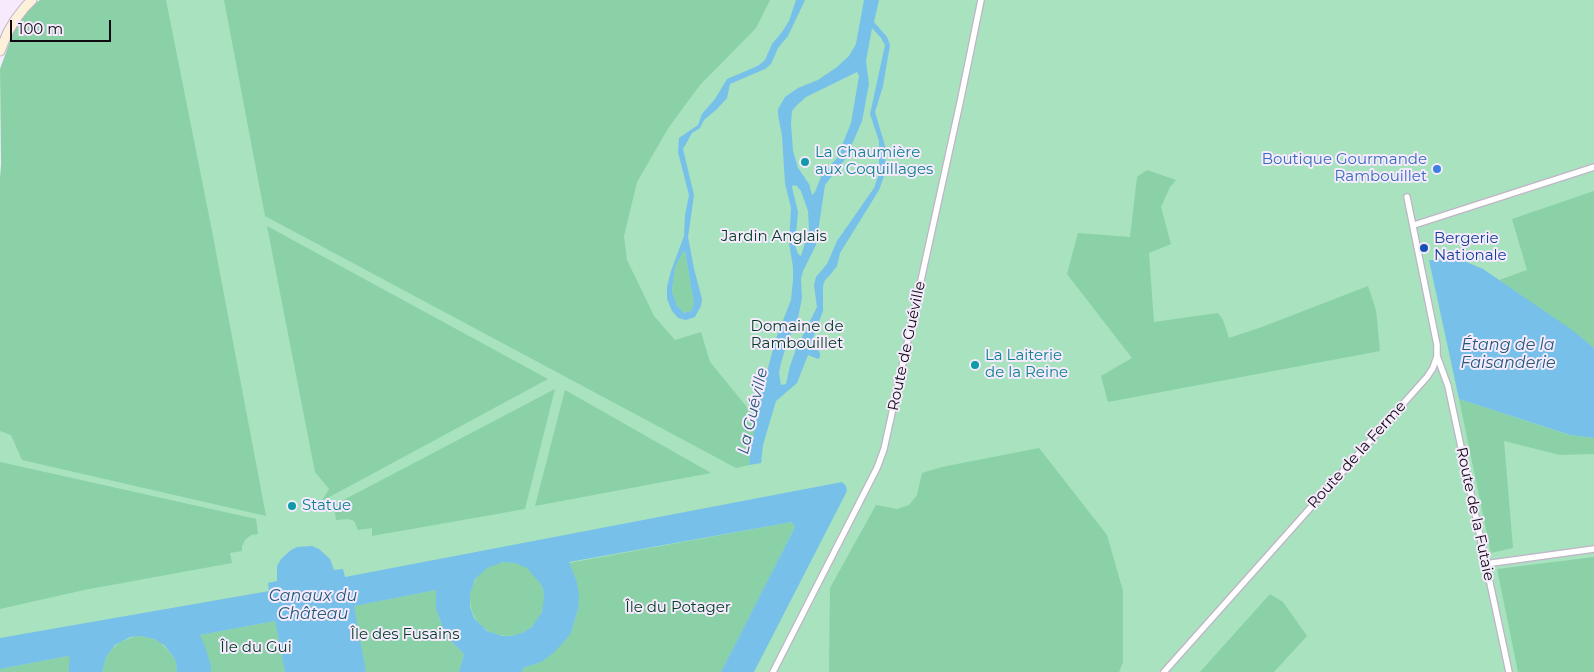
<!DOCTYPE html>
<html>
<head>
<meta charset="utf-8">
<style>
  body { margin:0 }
  #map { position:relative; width:1594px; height:672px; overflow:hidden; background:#f6eafd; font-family:Montserrat,sans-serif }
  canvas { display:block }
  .scale { position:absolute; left:10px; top:20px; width:101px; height:22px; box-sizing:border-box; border:2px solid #100b13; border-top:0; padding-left:6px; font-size:15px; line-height:18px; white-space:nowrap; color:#100b13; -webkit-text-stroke:4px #f6eafd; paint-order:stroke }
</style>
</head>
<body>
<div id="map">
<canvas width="1594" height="672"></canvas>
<div class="scale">100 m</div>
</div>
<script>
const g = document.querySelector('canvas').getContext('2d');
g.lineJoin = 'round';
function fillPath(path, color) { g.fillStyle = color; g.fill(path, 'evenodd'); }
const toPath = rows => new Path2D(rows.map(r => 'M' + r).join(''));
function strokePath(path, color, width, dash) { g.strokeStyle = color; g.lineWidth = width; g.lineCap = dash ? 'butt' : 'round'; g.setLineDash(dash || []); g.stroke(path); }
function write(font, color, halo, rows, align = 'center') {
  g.font = font + ' Montserrat,sans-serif'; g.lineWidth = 4; g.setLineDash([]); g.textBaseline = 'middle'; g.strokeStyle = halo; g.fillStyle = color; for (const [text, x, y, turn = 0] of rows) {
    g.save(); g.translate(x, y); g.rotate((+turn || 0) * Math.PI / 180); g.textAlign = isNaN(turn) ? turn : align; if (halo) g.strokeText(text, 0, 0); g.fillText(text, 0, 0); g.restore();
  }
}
const green = toPath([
  [57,0,1594,0,1594,672,0,672,0,238]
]);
const forest = toPath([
  [40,0,166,0,211,226,266,516,22,460,11,435,0,431,0,178,1,164,0,69,13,33,30,7],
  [224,0,770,0,756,28,700,85,669,127,637,182,624,236,627,260,654,316,675,340,701,332,710,362,746,406,753,421,754,433,750,449,749,465,736,468,265,216],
  [1147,170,1176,180,1170,187,1161,207,1171,244,1149,253,1154,322,1218,313,1223,320,1229,338,1262,327,1368,286,1376,310,1380,351,1108,402,1101,376,1132,358,1067,274,1078,233,1130,237,1137,177],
  [1594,191,1594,348,1499,280,1527,270,1512,219],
  [267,226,548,379,322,501,329,489,315,472],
  [685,251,694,304,691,311,684,313,677,306,672,291,675,267,683,252],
  [555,389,525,509,372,536,372,528,358,530,354,521,348,519,336,520,334,505],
  [565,390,711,473,535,506],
  [1459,399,1569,435,1594,438,1594,454,1560,455,1504,441,1513,548,1491,553],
  [1039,448,1107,535,1123,591,1123,662,1119,672,829,672,830,588,876,505,897,509,909,505,917,495,922,473,942,467],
  [0,462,256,519,258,534,251,535,245,540,242,546,242,551,230,553,232,563,84,590,0,609],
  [792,522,795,527,721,672,522,672,523,668,541,662,571,633,578,609,577,582,569,563],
  [1594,557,1594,672,1518,672,1497,569],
  '470 599a37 37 0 1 1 74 0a37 37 0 1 1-74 0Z',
  [436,590,439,618,442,626,451,641,464,654,459,672,366,672,353,606],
  [1270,594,1283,602,1307,636,1274,672,1200,672],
  [275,621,285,672,211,672,210,666,200,635],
  [136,636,148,637,160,642,173,656,176,662,177,672,102,672,106,657,112,649,120,642],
  [68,656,71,658,69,663,69,672,0,672,0,669]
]);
const water = toPath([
  [796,0,805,0,788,36,778,48,771,64,765,69,730,84,727,98,717,109,704,120,700,128,692,133,683,149,694,195,688,237,694,269,702,299,701,306,695,317,686,320,678,318,672,311,667,299,667,287,671,271,684,236,685,215,689,195,678,152,679,138,698,125,702,114,715,99,727,79,753,68,759,65,765,60,772,44,782,32,789,21],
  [685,251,694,304,691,311,684,313,677,306,672,291,675,267,683,252],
  [864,0,879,0,874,22,887,37,890,45,883,86,875,112,886,149,885,173,879,190,840,253,837,266,830,275,825,280,823,286,823,311,810,346,817,348,820,353,820,357,818,359,808,355,797,383,776,401,763,445,761,463,749,465,750,449,754,433,760,400,775,341,791,300,793,280,793,267,789,243,791,208,785,183,782,136,778,115,778,109,785,97,798,88,818,80,837,67,849,56,856,44],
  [872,28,881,38,885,45,870,114,879,141,879,174,874,188,837,241,827,264,816,277,814,285,817,307,796,349,790,366,786,384,781,385,779,373,781,363,787,343,798,318,802,298,801,279,803,271,816,245,825,185,846,158,862,121,869,84,866,61],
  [857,72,859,76,851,123,837,158,822,174,815,192,812,195,809,184,798,168,793,151,791,124,792,111,796,106,806,97],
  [793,185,797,186,801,191,808,211,809,230,801,256,798,254,795,245,798,212,792,187],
  [1457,258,1483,269,1572,330,1594,348,1594,438,1570,435,1459,399,1429,260,1442,260],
  [842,482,846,486,847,491,754,672,721,672,795,527,792,522,569,562,577,582,579,597,578,609,571,633,563,643,552,654,541,662,523,668,522,672,459,672,464,654,451,641,442,626,436,608,436,590,354,606,366,672,285,672,275,621,200,635,206,649,211,666,211,672,177,672,176,662,173,656,164,645,154,639,141,636,130,637,115,645,106,657,102,672,69,672,69,663,70,658,68,656,0,669,0,638,269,591,268,583,277,581,277,566,281,559,291,550,297,547,312,546,319,549,330,559,334,570,343,569,345,577],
  [503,562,515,563,527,568,540,583,543,589,544,597,542,612,532,627,522,633,511,636,502,636,487,631,474,618,470,607,470,594,475,579,487,568]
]);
const street = toPath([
  [1414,225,1594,167],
  [1437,356,1448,386,1509,672],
  [1485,564,1594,549],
  [773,672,877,468,884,449,961,98,981,0],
  [1164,672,1427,377,1433,368,1437,356,1437,345,1407,197]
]);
const secondary = toPath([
  [0,51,8,32,15,20,25,7,32,0]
]);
const markers = [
  [805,162,5,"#0f9aa8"],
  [1437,169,5,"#3f7fe0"],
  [1424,248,5,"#1a4fb4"],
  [975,365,5,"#0f9aa8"],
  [292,506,5,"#0f9aa8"]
];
const cultureNames = [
  ["La Chaumière",815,153],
  ["aux Coquillages",815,170],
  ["La Laiterie",985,356],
  ["de la Reine",985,373],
  ["Statue",302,506]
];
const shopNames = [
  ["Boutique Gourmande",1427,160],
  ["Rambouillet",1427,177]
];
const parkNames = [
  ["Jardin Anglais",774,237],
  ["Domaine de",797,327],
  ["Rambouillet",797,344],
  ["Île du Potager",678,608],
  ["Île des Fusains",405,635],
  ["Île du Gui",256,648]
];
const transitNames = [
  ["Bergerie",1434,239],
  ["Nationale",1434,256]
];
const streetNames = [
  ["Route de Guéville",907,346,-78],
  ["Route de la Ferme",1357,455,-48],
  ["Route de la Futaie",1475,514,78]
];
const waterNames = [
  ["Étang de la",1508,345],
  ["Faisanderie",1508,363],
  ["La Guéville",753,411,-77],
  ["Canaux du",313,596],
  ["Château",313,614]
];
fillPath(green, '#a8e2be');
fillPath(forest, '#8ad1a7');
fillPath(water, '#77c0ea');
strokePath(street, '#c0b3c8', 8);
strokePath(secondary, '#c0b3c8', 11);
strokePath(street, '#fff', 5.5);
strokePath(secondary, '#fef1dc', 9);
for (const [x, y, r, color] of markers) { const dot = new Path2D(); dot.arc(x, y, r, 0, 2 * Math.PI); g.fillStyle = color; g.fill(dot); strokePath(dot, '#f6eafd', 2); }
write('15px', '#0d838f', '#f6eafd', cultureNames, 'left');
write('15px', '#366cbe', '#f6eafd', shopNames, 'right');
write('15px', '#023e23', '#f6eafd', parkNames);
write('15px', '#164399', '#f6eafd', transitNames, 'left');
write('15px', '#100b13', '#f6eafd', streetNames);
write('italic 16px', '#215976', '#f6eafd', waterNames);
</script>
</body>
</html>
